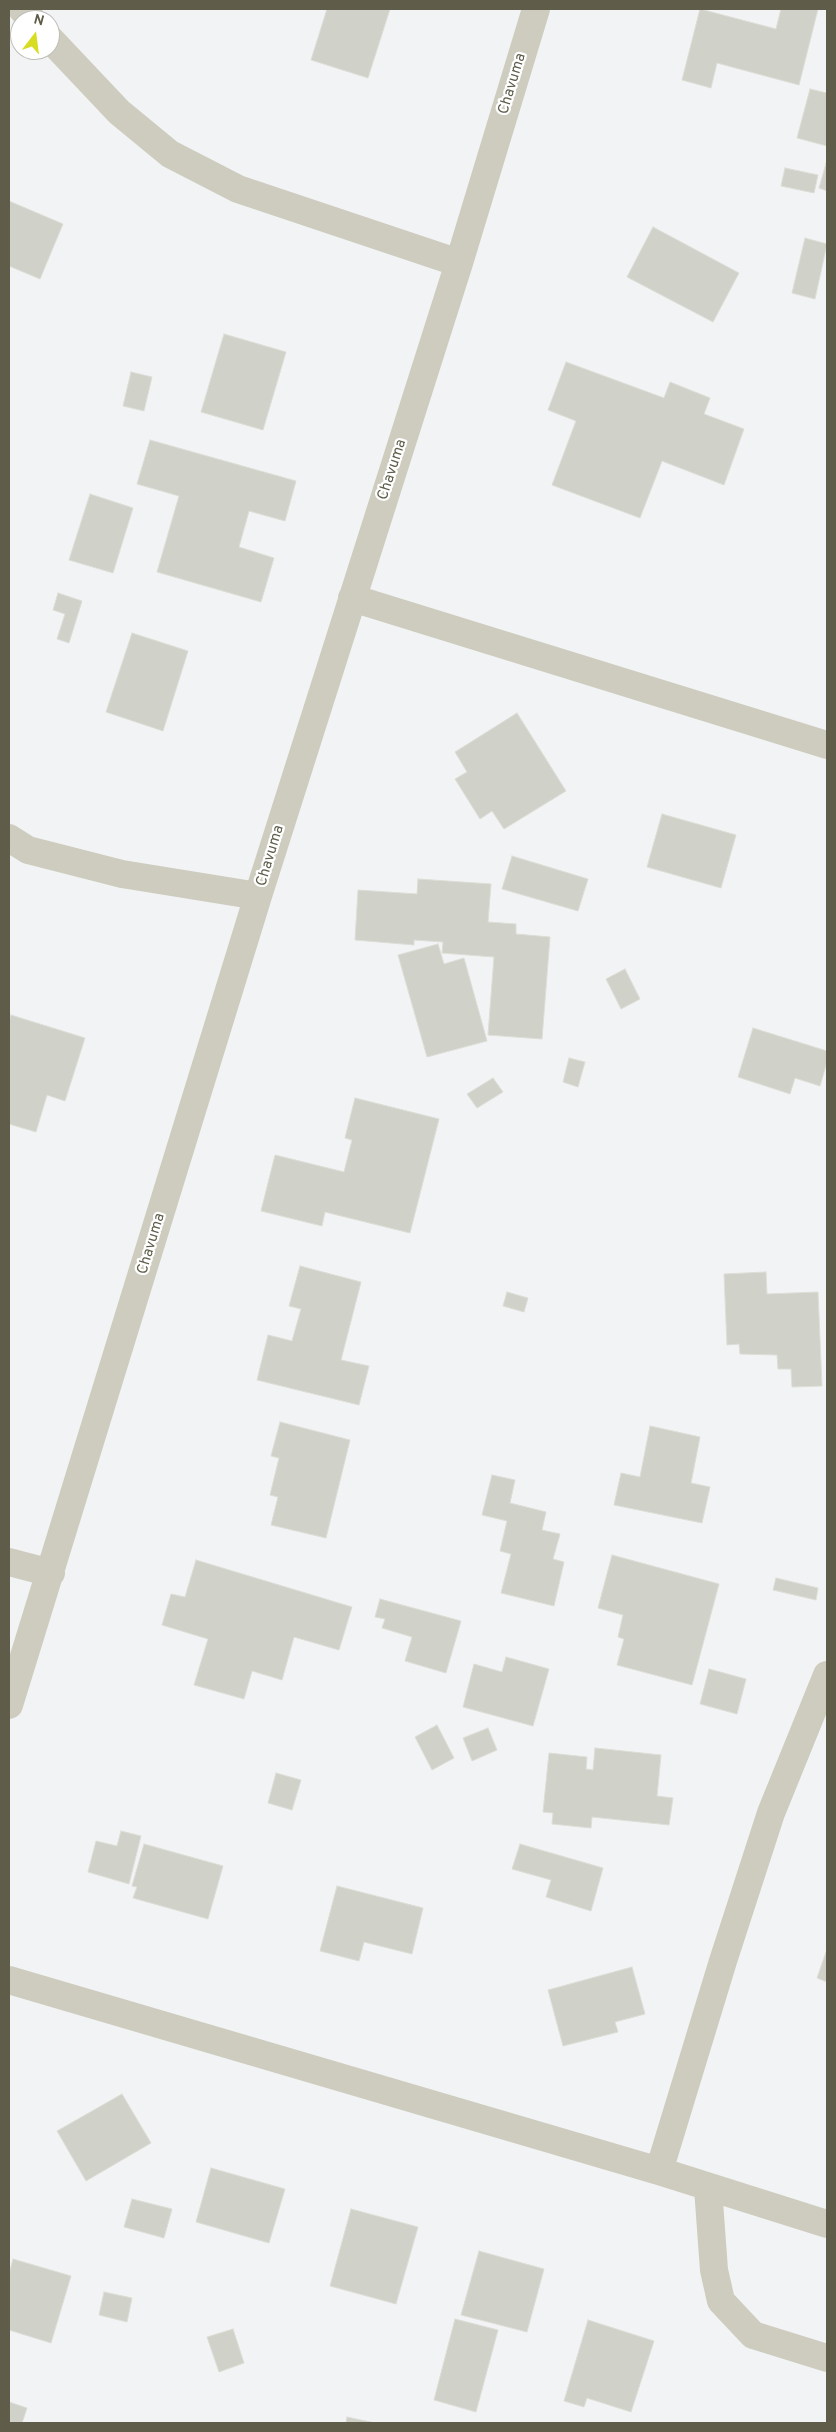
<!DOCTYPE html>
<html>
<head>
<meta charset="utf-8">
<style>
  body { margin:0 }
  #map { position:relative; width:836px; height:2432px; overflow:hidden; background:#f2f3f4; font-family:Overpass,sans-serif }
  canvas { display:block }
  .frame { position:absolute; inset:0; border:10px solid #5f5d4a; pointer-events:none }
  .north { position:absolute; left:10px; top:10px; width:50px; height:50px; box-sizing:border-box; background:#fff; border:1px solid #bfbeb7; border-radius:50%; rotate:15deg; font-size:14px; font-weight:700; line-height:20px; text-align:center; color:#5f5d4a }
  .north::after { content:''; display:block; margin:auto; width:18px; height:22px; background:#d8dd22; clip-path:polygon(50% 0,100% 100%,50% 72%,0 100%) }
</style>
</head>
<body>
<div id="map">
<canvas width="836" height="2432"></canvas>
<div class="frame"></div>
<div class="north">N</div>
</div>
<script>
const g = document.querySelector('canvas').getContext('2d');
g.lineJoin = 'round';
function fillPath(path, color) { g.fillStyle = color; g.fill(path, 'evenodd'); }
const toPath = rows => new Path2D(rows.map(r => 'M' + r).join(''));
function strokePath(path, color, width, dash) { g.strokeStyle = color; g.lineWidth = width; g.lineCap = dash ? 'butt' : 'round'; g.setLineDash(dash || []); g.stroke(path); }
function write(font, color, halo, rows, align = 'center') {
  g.font = font + ' Overpass,sans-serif'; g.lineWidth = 4.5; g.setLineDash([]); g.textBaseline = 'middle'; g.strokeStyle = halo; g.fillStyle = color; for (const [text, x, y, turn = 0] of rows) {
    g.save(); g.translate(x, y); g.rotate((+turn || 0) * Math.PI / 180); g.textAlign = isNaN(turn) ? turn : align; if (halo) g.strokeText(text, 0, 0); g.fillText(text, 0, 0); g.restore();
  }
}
const building = toPath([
  [327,9,390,9,368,78,311,60,327,9],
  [700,9,776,29,781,9,818,9,799,85,717,63,711,88,682,80,700,9],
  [810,89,827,93,827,146,797,138,810,89],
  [827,160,827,191,819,188,827,160],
  [785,168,818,175,814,193,781,186,785,168],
  [9,201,63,224,40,279,9,266,9,201],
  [653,227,739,273,713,322,627,277,653,227],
  [805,238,827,244,815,299,792,293,805,238],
  [224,334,286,352,263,430,201,412,224,334],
  [566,362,664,398,670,382,710,398,704,414,744,429,724,485,662,461,640,518,552,485,576,421,548,410,566,362],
  [131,372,152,377,144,411,123,406,131,372],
  [150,440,296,481,285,521,249,511,239,547,274,558,261,602,157,572,179,496,137,484,150,440],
  [90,494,133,508,113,573,69,560,90,494],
  [58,593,82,601,69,643,57,639,65,614,53,610,58,593],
  [132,633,188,651,163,731,106,712,132,633],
  [517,713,566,791,504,829,492,811,480,819,455,779,467,772,455,752,517,713],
  [662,814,736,835,721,888,647,867,662,814],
  [512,856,588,879,578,911,502,889,512,856],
  [418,879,491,884,488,922,516,924,516,934,550,937,542,1039,488,1035,494,957,442,953,443,942,414,940,414,945,355,940,358,890,417,894,418,879],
  [438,944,444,964,464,958,487,1041,427,1057,398,955,438,944],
  [625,969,640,999,621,1009,606,979,625,969],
  [11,1015,85,1038,65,1101,47,1095,36,1132,9,1124,9,1022,11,1015],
  [753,1028,827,1051,827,1062,820,1086,795,1078,790,1094,738,1077,753,1028],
  [569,1058,585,1062,578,1087,563,1082,569,1058],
  [493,1078,503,1092,477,1108,467,1094,493,1078],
  [355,1098,439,1119,410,1233,325,1212,322,1226,261,1211,275,1155,344,1172,352,1140,345,1138,355,1098],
  [300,1266,361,1282,341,1360,369,1366,359,1405,257,1380,268,1335,292,1341,301,1309,289,1306,300,1266],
  [766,1272,767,1294,818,1292,822,1386,792,1387,791,1369,778,1369,777,1355,740,1354,739,1344,727,1345,724,1274,766,1272],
  [507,1292,528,1298,524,1312,503,1306,507,1292],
  [280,1422,350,1440,326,1538,271,1525,278,1497,270,1495,279,1458,271,1456,280,1422],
  [650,1426,700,1437,691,1483,710,1487,702,1523,614,1505,621,1473,640,1477,650,1426],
  [492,1475,515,1480,510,1503,546,1512,542,1530,560,1534,553,1559,564,1562,554,1606,501,1593,511,1554,500,1551,507,1521,482,1515,492,1475],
  [612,1555,719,1584,692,1685,617,1665,624,1639,618,1637,623,1615,598,1608,612,1555],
  [196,1560,352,1607,339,1650,294,1637,282,1680,252,1671,244,1699,194,1685,208,1639,162,1625,171,1594,185,1597,196,1560],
  [776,1578,818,1588,816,1600,773,1590,776,1578],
  [380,1599,461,1621,446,1673,405,1661,412,1637,382,1628,385,1619,375,1617,380,1599],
  [506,1657,549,1669,533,1726,463,1707,474,1664,502,1672,506,1657],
  [709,1669,746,1679,737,1714,700,1704,709,1669],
  [437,1725,454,1758,432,1770,415,1737,437,1725],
  [488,1728,497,1750,472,1761,463,1738,488,1728],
  [595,1748,661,1755,657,1796,673,1798,669,1825,592,1817,591,1828,552,1824,553,1813,543,1812,549,1753,587,1757,586,1769,593,1770,595,1748],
  [276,1773,301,1780,292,1810,268,1803,276,1773],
  [121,1831,141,1836,129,1884,88,1872,96,1841,117,1846,121,1831],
  [144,1844,223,1866,208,1919,133,1898,137,1887,132,1886,144,1844],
  [520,1844,603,1868,591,1911,546,1897,551,1880,512,1869,520,1844],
  [337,1886,423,1908,412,1954,364,1942,359,1961,320,1951,337,1886],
  [826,1952,827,1952,827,1982,817,1978,826,1952],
  [632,1967,645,2014,615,2022,618,2032,563,2046,548,1990,632,1967],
  [122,2094,151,2143,86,2181,57,2131,122,2094],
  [211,2168,285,2189,269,2243,196,2222,211,2168],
  [132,2199,172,2209,164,2238,124,2227,132,2199],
  [351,2209,418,2227,396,2304,330,2286,351,2209],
  [479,2251,544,2269,527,2332,461,2315,479,2251],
  [13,2259,71,2276,51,2343,9,2330,9,2274,13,2259],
  [104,2292,132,2298,127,2322,99,2315,104,2292],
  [455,2319,498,2330,476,2412,434,2400,455,2319],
  [588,2320,654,2341,631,2412,587,2398,584,2407,564,2401,588,2320],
  [233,2329,244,2363,219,2372,207,2337,233,2329],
  [9,2402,27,2408,22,2423,9,2423,9,2402],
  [347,2417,375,2423,346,2423,347,2417]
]);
const minor = toPath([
  [22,9,32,20],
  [50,39,119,112,170,154,238,189,459,263],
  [352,598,827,745],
  [9,838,28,850,122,874,258,896],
  [9,1562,51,1573],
  [9,1705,258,896,459,263,536,9],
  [9,1980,659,2171,827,2224],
  [659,2171,723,1961,771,1813,827,1675],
  [708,2188,714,2270,721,2301,753,2335,827,2358]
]);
const streetNames = [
  ["Chavuma",513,84,-73],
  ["Chavuma",393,470,-72],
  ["Chavuma",271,856,-73],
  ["Chavuma",152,1244,-73]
];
fillPath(building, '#d0d1c9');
strokePath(building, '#dcddd6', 1);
strokePath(minor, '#cdccbe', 28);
write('15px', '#5f5d4a', '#fff', streetNames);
</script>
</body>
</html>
